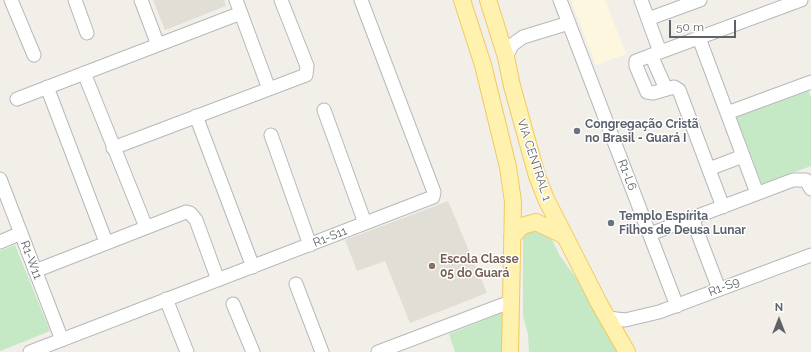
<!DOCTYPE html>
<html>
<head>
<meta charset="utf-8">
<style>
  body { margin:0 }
  #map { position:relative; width:811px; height:352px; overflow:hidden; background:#f1efe8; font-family:Raleway,sans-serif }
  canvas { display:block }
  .north { position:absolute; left:759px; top:300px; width:40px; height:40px; -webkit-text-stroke:3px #fff; paint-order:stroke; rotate:0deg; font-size:11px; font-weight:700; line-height:16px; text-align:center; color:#5f6368 }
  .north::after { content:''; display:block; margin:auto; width:14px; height:18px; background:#5f6368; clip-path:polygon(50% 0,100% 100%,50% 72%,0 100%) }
  .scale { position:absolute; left:669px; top:20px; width:67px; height:18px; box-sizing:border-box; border:2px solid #5f6368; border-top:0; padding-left:5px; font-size:12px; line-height:14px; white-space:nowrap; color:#5f6368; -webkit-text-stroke:3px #fff; paint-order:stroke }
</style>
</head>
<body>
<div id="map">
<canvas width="811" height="352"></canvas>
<div class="north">N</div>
<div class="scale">50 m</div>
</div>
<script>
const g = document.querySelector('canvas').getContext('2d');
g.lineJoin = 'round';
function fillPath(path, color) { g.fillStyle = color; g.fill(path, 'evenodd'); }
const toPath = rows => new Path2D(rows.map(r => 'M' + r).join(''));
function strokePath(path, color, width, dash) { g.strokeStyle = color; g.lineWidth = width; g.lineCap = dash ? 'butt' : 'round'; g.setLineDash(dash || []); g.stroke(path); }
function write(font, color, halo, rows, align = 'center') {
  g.font = font + ' Raleway,sans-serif'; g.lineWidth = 3; g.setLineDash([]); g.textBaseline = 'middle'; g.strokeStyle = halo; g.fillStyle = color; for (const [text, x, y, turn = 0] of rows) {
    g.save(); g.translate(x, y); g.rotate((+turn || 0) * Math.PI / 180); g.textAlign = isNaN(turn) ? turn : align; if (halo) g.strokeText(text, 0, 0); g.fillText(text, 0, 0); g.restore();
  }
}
const commercial = toPath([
  [571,0,605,0,626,54,596,65]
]);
const education = toPath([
  [153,0,224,0,226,6,165,30],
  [448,201,487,293,410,323,385,261,357,271,345,240]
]);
const green = toPath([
  [808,89,811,98,811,166,762,184,736,116],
  [529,227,549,234,560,256,576,278,618,352,529,352,528,334,523,316,523,234],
  [15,245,50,331,0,351,0,251],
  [507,311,502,352,455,352,449,334]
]);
const minor = toPath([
  [11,0,34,55],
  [75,0,87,33],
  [141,0,158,45],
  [236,0,269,89],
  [560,0,677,306],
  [641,0,660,52],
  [648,19,700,0],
  [699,38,757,193],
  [651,55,666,89],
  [506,57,512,45,523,37,569,23],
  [84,73,146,227],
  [47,87,106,242],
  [17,99,241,13],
  [324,110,365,223],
  [727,113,811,82],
  [196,116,253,267],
  [271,135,310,245],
  [113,148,306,75,307,66,281,0],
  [709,169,743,156],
  [0,179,62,340],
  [723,207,679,90,674,87,653,93,647,92,636,66,636,61,801,0],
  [692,218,719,289],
  [650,234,793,180,806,180,811,189],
  [0,242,21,233],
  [35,271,186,212,190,213,196,220,218,280],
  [296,284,322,352],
  [166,299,187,352],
  [233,304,253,352],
  [608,318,625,320,659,312,811,255],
  [30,352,433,197,434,192,361,0],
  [378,352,510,302]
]);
const major = toPath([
  [462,0,483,65,508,167,513,202,510,352],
  [488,0,506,57,512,86,537,176,546,199,600,305,627,352],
  [512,237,522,226,536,222,563,235]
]);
const markers = [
  [577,131,4,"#6b7280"],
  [611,223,4,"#6b7280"],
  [432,266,4,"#8d6e63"]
];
const worshipNames = [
  ["Congregação Cristã",585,124],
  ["no Brasil - Guará I",585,138],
  ["Templo Espírita",619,216],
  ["Filhos de Deusa Lunar",619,230]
];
const streetNames = [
  ["VIA CENTRAL 1",534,160,72],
  ["R1-L6",627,175,69],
  ["R1-S11",330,237,-22],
  ["R1-W11",31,260,69],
  ["R1-S9",724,287,-21]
];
const educationNames = [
  ["Escola Classe",440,259],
  ["05 do Guará",440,273]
];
fillPath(commercial, '#fef7e0');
fillPath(education, '#e1ded6');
fillPath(green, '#c5e8c5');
strokePath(minor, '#b5b8bc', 15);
strokePath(major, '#f2c960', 18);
strokePath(minor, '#fff', 13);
strokePath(major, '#fff2af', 16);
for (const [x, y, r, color] of markers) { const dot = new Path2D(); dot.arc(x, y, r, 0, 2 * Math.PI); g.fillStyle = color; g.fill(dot); strokePath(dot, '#fff', 1.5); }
write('bold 12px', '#5b616d', '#fff', worshipNames, 'left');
write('12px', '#5f6368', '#fff', streetNames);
write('bold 12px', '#785e54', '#fff', educationNames, 'left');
</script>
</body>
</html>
